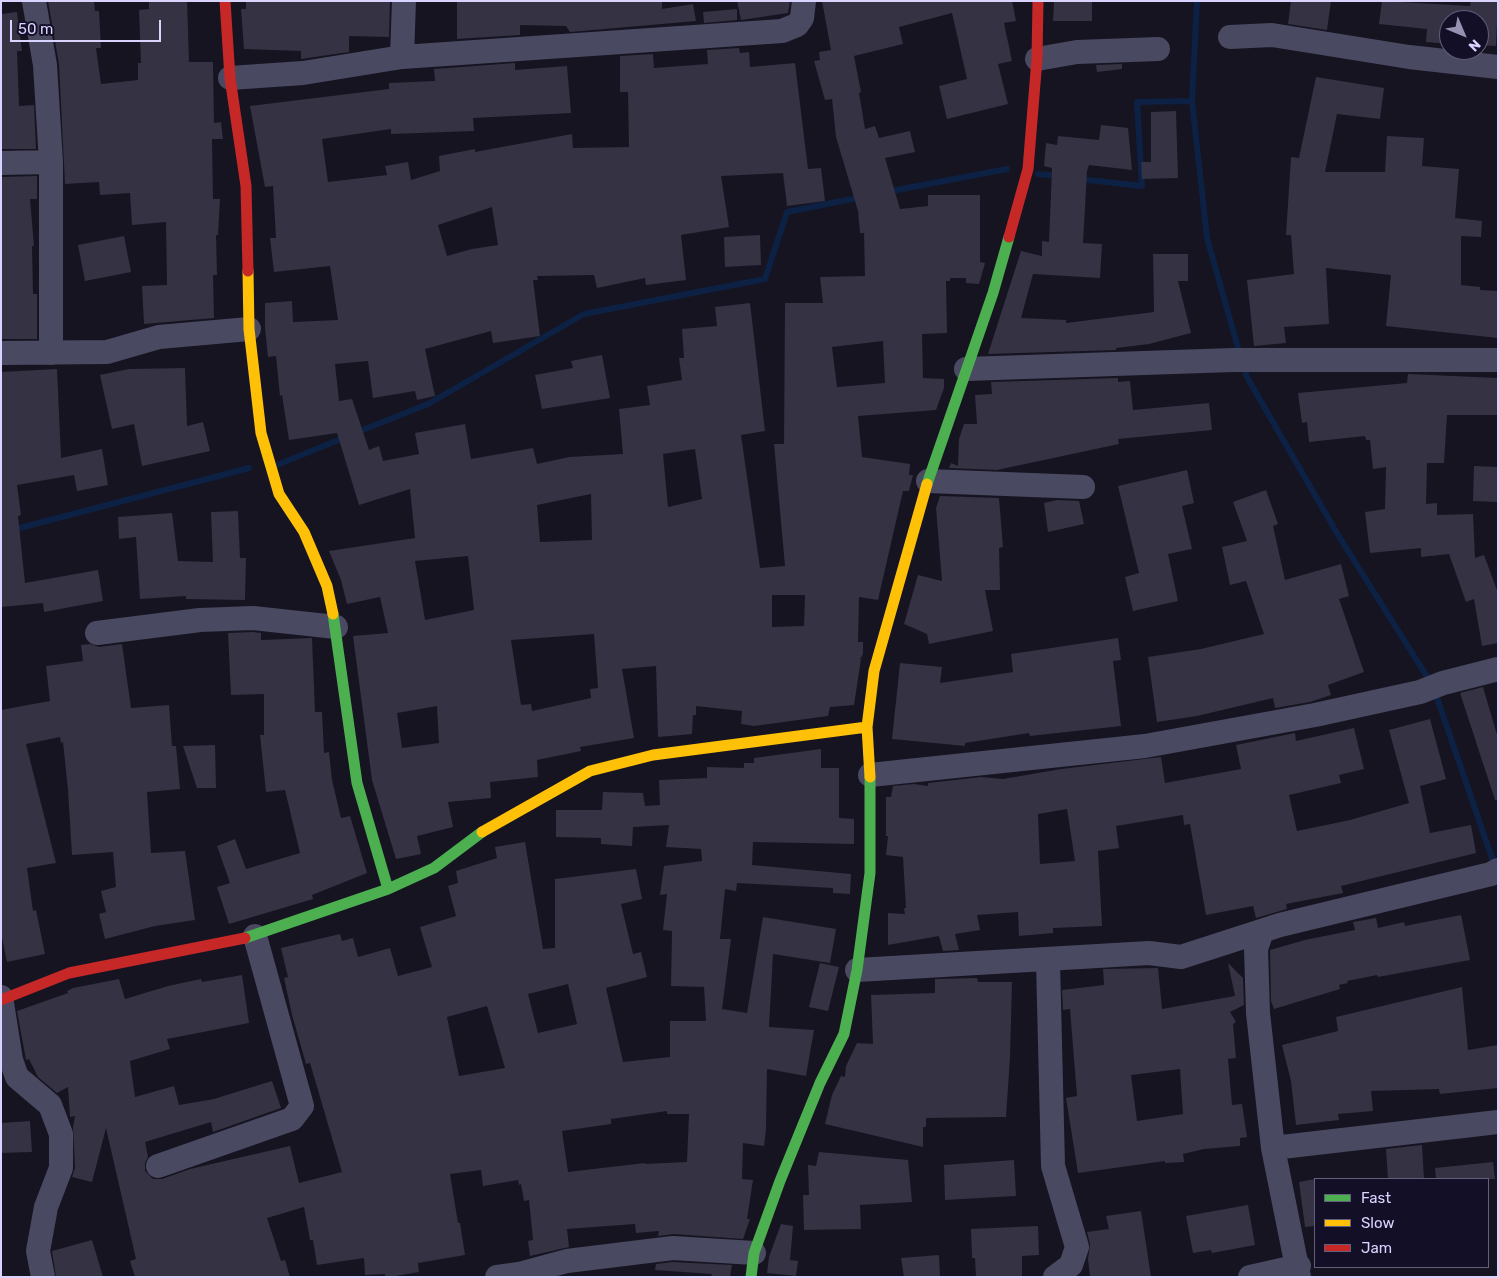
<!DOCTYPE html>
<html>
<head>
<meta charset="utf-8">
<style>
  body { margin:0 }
  #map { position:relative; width:1499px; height:1278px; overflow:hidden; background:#161421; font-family:Rubik,sans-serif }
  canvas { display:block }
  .frame { position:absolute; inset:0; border:2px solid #d9d4ff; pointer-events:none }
  .legend { position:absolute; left:1314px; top:1178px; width:175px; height:90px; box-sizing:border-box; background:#130f26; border:1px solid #625e7d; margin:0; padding:6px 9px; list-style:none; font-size:15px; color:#d9d4ff }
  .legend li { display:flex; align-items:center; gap:10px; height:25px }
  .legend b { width:25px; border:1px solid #625e7d }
  .north { position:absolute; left:1439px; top:10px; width:50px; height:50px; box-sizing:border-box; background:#130f26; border:1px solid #625e7d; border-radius:50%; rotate:135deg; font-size:14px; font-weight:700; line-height:20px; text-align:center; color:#d9d4ff }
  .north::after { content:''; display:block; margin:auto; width:18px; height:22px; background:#9591b1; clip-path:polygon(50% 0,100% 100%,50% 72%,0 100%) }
  .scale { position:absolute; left:10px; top:20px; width:151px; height:22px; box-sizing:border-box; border:2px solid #d9d4ff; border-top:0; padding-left:6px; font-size:15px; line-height:18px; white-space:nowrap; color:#d9d4ff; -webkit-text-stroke:4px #130f26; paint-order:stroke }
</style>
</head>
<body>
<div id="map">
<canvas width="1499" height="1278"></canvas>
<div class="frame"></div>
<ul class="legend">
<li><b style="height:6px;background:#4caf50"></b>Fast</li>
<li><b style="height:6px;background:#ffc107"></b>Slow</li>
<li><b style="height:6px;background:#c62828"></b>Jam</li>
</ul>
<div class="north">N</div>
<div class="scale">50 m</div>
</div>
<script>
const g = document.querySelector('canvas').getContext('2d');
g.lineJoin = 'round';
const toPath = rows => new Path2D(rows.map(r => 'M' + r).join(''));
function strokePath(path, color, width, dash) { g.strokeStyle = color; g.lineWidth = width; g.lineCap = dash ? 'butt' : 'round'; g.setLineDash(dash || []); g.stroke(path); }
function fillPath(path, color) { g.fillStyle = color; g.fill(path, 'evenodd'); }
const stream = toPath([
  [1197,1,1192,101,1207,238,1240,355],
  [1038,174,1059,176],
  [1079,179,1142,186,1137,102,1192,101],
  [886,192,1007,169],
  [1243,365,1247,377,1338,535,1431,683],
  [355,433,428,404,584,314,765,279,787,212,862,197],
  [277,465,346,437],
  [12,530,249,468],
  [1435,692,1495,867]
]);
const building = toPath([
  [48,1,94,1,95,11,99,11,101,48,96,48,101,84,138,80,138,63,141,63,139,10,149,9,149,1,187,1,189,62,213,62,214,123,221,122,223,139,212,139,213,199,220,199,218,235,216,235,217,275,213,275,214,318,144,324,142,286,167,285,166,222,132,225,130,193,100,195,99,182,65,184,59,64],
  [246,1,390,1,389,37,349,36,349,52,301,59,301,51,244,49,241,9,246,9],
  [457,1,662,1,662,9,693,4,696,21,570,32,566,26,520,25,520,35,457,39],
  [737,1,790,1,788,13,741,20],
  [822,1,1012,1,1016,21,1004,23,1012,61,998,64,1008,104,947,119,939,86,967,79,952,13,899,27,903,44,854,56,861,92,859,93,865,129,875,126,879,138,910,131,915,152,885,158,900,209,928,206,928,195,980,195,980,262,985,263,979,284,966,283,966,278,950,278,950,281,946,281,947,333,922,334,923,378,944,379,944,388,936,410,858,416,862,457,910,464,909,475,913,475,909,491,903,491,878,600,859,597,858,642,863,642,863,654,861,658,859,659,861,659,854,705,830,707,828,716,754,726,741,724,742,711,696,706,696,715,693,715,692,734,658,737,656,666,622,669,634,738,580,747,581,751,537,760,538,777,490,782,491,798,448,802,453,827,417,836,421,854,396,859,372,780,353,636,388,633,380,597,347,604,341,580,329,551,415,538,410,489,359,505,337,433,289,440,282,395,280,396,276,356,268,357,265,328,265,303,292,301,293,322,338,320,330,266,274,272,270,238,276,238,273,186,265,187,250,106,389,89,389,83,435,81,434,69,515,63,515,70,567,66,571,113,473,118,474,131,391,134,391,129,322,139,328,182,387,175,385,166,408,162,411,180,440,171,439,156,475,149,475,152,572,134,573,148,629,147,628,92,620,92,620,56,653,54,654,68,708,64,707,50,739,48,740,53,749,52,750,67,795,63,808,169,821,168,825,201,787,206,783,173,721,176,729,227,681,235,686,280,646,285,645,278,597,288,594,275,537,276,538,280,533,280,540,336,493,343,491,331,425,349,435,396,417,400,415,391,373,398,368,361,335,364,339,401,352,399,369,450,379,446,383,461,419,454,415,433,465,424,471,459,533,448,537,464,569,457,623,454,619,409,650,405,647,386,682,380,679,358,684,358,682,329,717,326,715,307,750,303,765,431,741,435,760,568,785,566,774,444,784,444,785,303,823,303,820,277,865,276,864,233,860,233,858,211,836,137,832,99,825,100,814,61,820,60,819,52,831,50],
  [492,207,498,245,472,249,447,256,438,225],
  [883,341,885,383,837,387,832,347],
  [695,449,702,499,668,507,663,454],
  [591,494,592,540,540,542,537,505],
  [468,556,474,610,425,620,415,561],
  [772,595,805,595,804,626,772,627],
  [594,634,598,688,590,689,591,698,532,711,531,704,521,705,511,640],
  [437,706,439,743,402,748,397,713],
  [1054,1,1092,1,1092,21,1053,21],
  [1291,1,1331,1,1327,30,1288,24],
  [1382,1,1470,6,1471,1,1498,1,1496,46,1479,45,1479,20,1449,20,1449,44,1426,42,1427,29,1379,24],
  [737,9,737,20,704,23,703,12],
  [17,12,22,51,17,51,19,106,34,105,36,149,1,149,1,14],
  [1122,64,1122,69,1097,72,1096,65],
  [1316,77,1384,88,1380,119,1337,114,1325,172,1385,172,1387,136,1424,138,1422,166,1459,169,1455,218,1482,221,1481,237,1461,236,1461,285,1480,287,1480,290,1498,291,1498,338,1386,326,1391,275,1326,268,1329,324,1284,327,1286,343,1254,346,1247,280,1294,274,1291,235,1286,235,1291,157,1299,158],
  [1176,111,1178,178,1142,179,1141,162,1151,162,1151,112],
  [1101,125,1128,128,1132,170,1089,165,1087,171,1083,243,1102,244,1100,278,1033,274,1021,318,1066,320,1066,323,1154,312,1153,254,1188,254,1188,281,1178,281,1191,333,1149,344,1116,348,1116,350,988,354,1021,251,1042,256,1042,241,1049,242,1052,168,1044,166,1046,143,1057,145,1058,136,1099,140],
  [37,176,37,199,30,199,34,246,32,246,33,294,37,294,37,339,1,339,1,177],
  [760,235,761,265,725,267,724,237],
  [124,236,131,272,85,281,78,245],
  [602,355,610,398,542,409,535,375,573,368,571,361],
  [185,368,187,426,203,422,210,451,142,466,134,424,112,429,100,375,129,369],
  [57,369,61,458,102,449,108,485,77,491,74,475,17,485,21,515,18,516,25,583,98,570,103,601,44,612,43,603,1,607,1,372],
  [1408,374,1498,378,1498,415,1447,415,1444,463,1427,463,1426,504,1437,503,1437,515,1473,514,1475,558,1484,555,1498,593,1498,643,1482,646,1474,599,1466,602,1449,554,1421,557,1421,548,1370,553,1365,512,1385,509,1386,467,1373,469,1370,440,1366,440,1365,436,1309,442,1307,422,1302,423,1298,393,1407,383],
  [1118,378,1118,382,1130,381,1133,410,1209,403,1212,430,1118,439,1119,444,997,470,949,468,951,463,958,466,959,439,964,424,977,424,975,395,992,394,991,382],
  [1474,466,1498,467,1498,502,1473,501],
  [1187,470,1194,503,1182,506,1192,549,1168,554,1178,601,1133,611,1125,577,1139,573,1118,486],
  [1266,490,1278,524,1273,526,1285,580,1341,564,1349,596,1339,599,1364,672,1328,685,1331,695,1310,702,1275,708,1273,698,1197,716,1157,722,1148,657,1201,649,1264,634,1246,581,1230,585,1222,547,1247,541,1233,502],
  [940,496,999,498,1003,547,999,548,1000,590,985,590,993,631,929,644,927,634,904,624,918,575,942,581,936,508],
  [1057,500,1079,501,1084,524,1048,532,1044,503],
  [238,511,240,558,246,558,245,600,186,599,186,596,140,599,136,537,119,539,118,517,172,513,178,561,213,562,211,512],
  [253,632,261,633,261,640,312,638,315,712,322,712,324,753,329,752,332,780,341,818,350,816,367,873,312,895,313,899,229,924,217,887,230,883,217,846,235,839,246,869,300,853,285,790,266,792,260,735,264,735,264,694,231,695,228,633],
  [1118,638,1121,660,1113,661,1121,726,1030,736,1029,733,965,743,965,746,892,739,900,663,942,667,940,683,1013,672,1011,654],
  [90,644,99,647,122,644,131,708,169,705,172,746,176,746,180,789,147,792,151,853,185,851,195,920,155,926,105,939,99,914,106,912,101,891,116,887,113,852,72,855,68,790,63,742,61,743,60,737,26,744,56,863,27,868,33,911,36,910,45,954,7,962,1,933,1,710,50,701,46,666,83,661,81,645],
  [1483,687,1498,738,1498,800,1495,800,1460,693],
  [1430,719,1446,779,1420,786,1430,833,1471,825,1476,853,1341,886,1343,893,1286,904,1287,909,1263,916,1256,918,1253,906,1206,915,1190,824,1184,825,1183,815,1116,826,1119,848,1098,851,1102,926,1053,928,1053,933,1019,936,1018,912,977,915,980,930,955,934,959,950,943,951,939,936,888,945,888,913,905,914,904,908,906,908,903,857,886,855,888,836,886,836,886,797,891,797,893,786,914,784,928,786,928,783,981,777,1003,779,1061,769,1161,757,1165,783,1241,769,1236,745,1295,733,1296,741,1354,728,1364,769,1339,775,1341,783,1289,795,1297,831,1350,820,1409,803,1389,730],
  [1067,809,1075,861,1040,864,1038,814],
  [215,745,216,788,197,788,183,746],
  [821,749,821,768,839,768,839,818,854,819,854,844,753,842,752,865,851,874,850,894,833,893,833,888,737,883,736,891,725,889,720,939,731,939,722,1009,747,1013,763,917,836,929,830,963,773,954,769,1027,814,1030,806,1076,767,1069,766,1129,764,1146,743,1143,742,1179,753,1180,747,1219,750,1219,743,1239,674,1234,658,1236,659,1231,636,1233,635,1224,567,1229,569,1247,530,1256,528,1241,533,1240,529,1200,524,1201,521,1184,519,1185,518,1180,483,1186,481,1170,450,1174,458,1223,460,1223,465,1255,418,1263,419,1272,390,1277,385,1277,385,1274,365,1275,364,1258,317,1265,313,1240,310,1240,304,1207,267,1218,281,1261,285,1260,290,1277,135,1277,130,1261,136,1259,106,1128,92,1182,72,1177,75,1168,73,1127,75,1116,70,1117,68,1087,57,1093,38,1077,29,1059,26,1060,17,1011,68,993,67,991,73,988,119,979,125,999,168,986,201,979,202,982,242,975,249,1023,167,1039,170,1049,130,1061,135,1097,174,1086,179,1105,214,1099,272,1081,281,1108,213,1132,211,1122,145,1142,148,1157,145,1163,145,1171,153,1179,162,1179,190,1169,290,1146,299,1183,342,1172,310,1063,306,1064,292,1015,284,978,288,977,281,948,340,934,342,941,353,938,358,957,390,948,398,976,432,967,420,927,456,916,448,886,458,883,456,871,497,858,495,847,525,842,543,949,555,948,555,879,636,869,642,899,621,904,633,954,641,952,647,977,606,988,623,1062,670,1057,670,1021,706,1021,704,987,671,986,672,931,663,930,667,894,660,895,664,866,702,861,701,849,666,847,669,825,633,827,632,846,601,844,601,838,556,837,556,810,602,810,603,792,643,793,645,806,660,805,659,780,707,778,707,767,744,768,744,763,754,763,754,758],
  [568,984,577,1024,538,1033,528,994],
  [487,1006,505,1068,459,1076,447,1017],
  [667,1111,667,1114,689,1114,687,1162,645,1164,645,1163,568,1172,562,1131,611,1124,611,1119],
  [1461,915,1470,960,1378,977,1377,975,1347,981,1348,983,1339,985,1340,989,1274,1009,1271,1001,1270,950,1305,940,1355,930,1353,922,1376,918,1378,928,1404,922,1405,926],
  [820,963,839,967,828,1011,809,1007],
  [1228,963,1243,978,1244,1005,1230,1012,1236,1022,1233,1024,1236,1058,1228,1059,1232,1105,1242,1104,1247,1137,1240,1138,1240,1146,1204,1149,1183,1154,1184,1162,1165,1163,1165,1161,1078,1173,1066,1098,1077,1096,1070,1009,1063,1010,1062,990,1104,985,1103,969,1158,968,1162,1009,1235,996],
  [1180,1069,1183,1114,1137,1121,1131,1075],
  [977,978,978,982,1012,982,1010,1057,1006,1117,926,1118,926,1127,923,1127,923,1147,825,1124,832,1095,841,1076,845,1077,846,1066,857,1043,873,1044,871,995,935,993,935,979],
  [1462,987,1468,1050,1498,1045,1498,1088,1440,1094,1439,1089,1371,1091,1373,1111,1338,1114,1339,1120,1296,1125,1291,1081,1282,1045,1338,1031,1336,1017],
  [30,1121,32,1152,1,1153,1,1123],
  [1422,1145,1424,1179,1388,1179,1386,1149],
  [819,1152,908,1160,912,1202,860,1205,861,1229,804,1230,803,1195,809,1195,808,1165,816,1166],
  [1014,1160,1016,1196,945,1200,944,1165],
  [1493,1162,1495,1179,1436,1179,1435,1168],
  [1315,1179,1315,1226,1305,1227,1299,1182],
  [1248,1205,1255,1245,1212,1253,1211,1250,1193,1253,1186,1216],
  [1141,1211,1151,1277,1090,1277,1088,1259,1090,1244,1087,1232,1109,1229,1106,1216],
  [781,1224,793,1226,790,1260,798,1261,796,1276,767,1273,769,1257],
  [1038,1226,1039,1255,1022,1256,1022,1277,976,1277,975,1258,972,1258,971,1229],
  [92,1240,103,1277,56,1277,52,1251],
  [939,1255,940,1277,904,1277,901,1258],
  [673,1262,732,1265,730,1277,711,1277,712,1274,655,1270,656,1264]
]);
const street = toPath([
  [34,1,45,65,51,162,51,353],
  [1230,37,1272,35,1409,57,1498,67],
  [402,57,404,1],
  [1037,59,1077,52,1158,49],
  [230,78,303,73,402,57,782,31,797,25,802,18,804,1],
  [1,163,51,162],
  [1,353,107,352,159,337,249,329],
  [966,369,1233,360,1498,360],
  [928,481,1083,487],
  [97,633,200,620,253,618,336,627],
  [870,775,1145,746,1315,715,1420,692,1443,683,1498,669],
  [1262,931,1256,949,1258,1013,1273,1148,1299,1277],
  [1048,961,1053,1166,1077,1247,1071,1265,1055,1277],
  [857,970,1149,953,1181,957,1280,925,1491,874,1498,870],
  [1,997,11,1060,17,1077,50,1105,61,1134,61,1168,46,1207,38,1251,43,1277],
  [1273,1148,1498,1122],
  [158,1166,292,1119,302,1106,255,936],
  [497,1277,519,1274,567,1261,673,1248,754,1253],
  [1250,1277,1299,1266]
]);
const fast = toPath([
  [927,484,993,293,1009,237],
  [333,614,357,783,388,889],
  [245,938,388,889,434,868,482,832],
  [751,1277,754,1253,780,1181,820,1083,844,1034,857,970,870,873,870,777]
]);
const slow = toPath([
  [248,271,249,329,261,433,279,494,304,532,327,586,333,614],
  [870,777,867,727,874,671,927,484],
  [482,832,590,771,653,755,867,727]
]);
const jam = toPath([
  [225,1,230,78,246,186,248,271],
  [1009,237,1028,169,1037,59,1038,1],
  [1,1000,69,973,245,938]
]);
strokePath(stream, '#0d2144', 6);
fillPath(building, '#343243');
strokePath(street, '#4a4962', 24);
strokePath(fast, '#4caf50', 11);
strokePath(slow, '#ffc107', 11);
strokePath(jam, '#c62828', 11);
</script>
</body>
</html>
